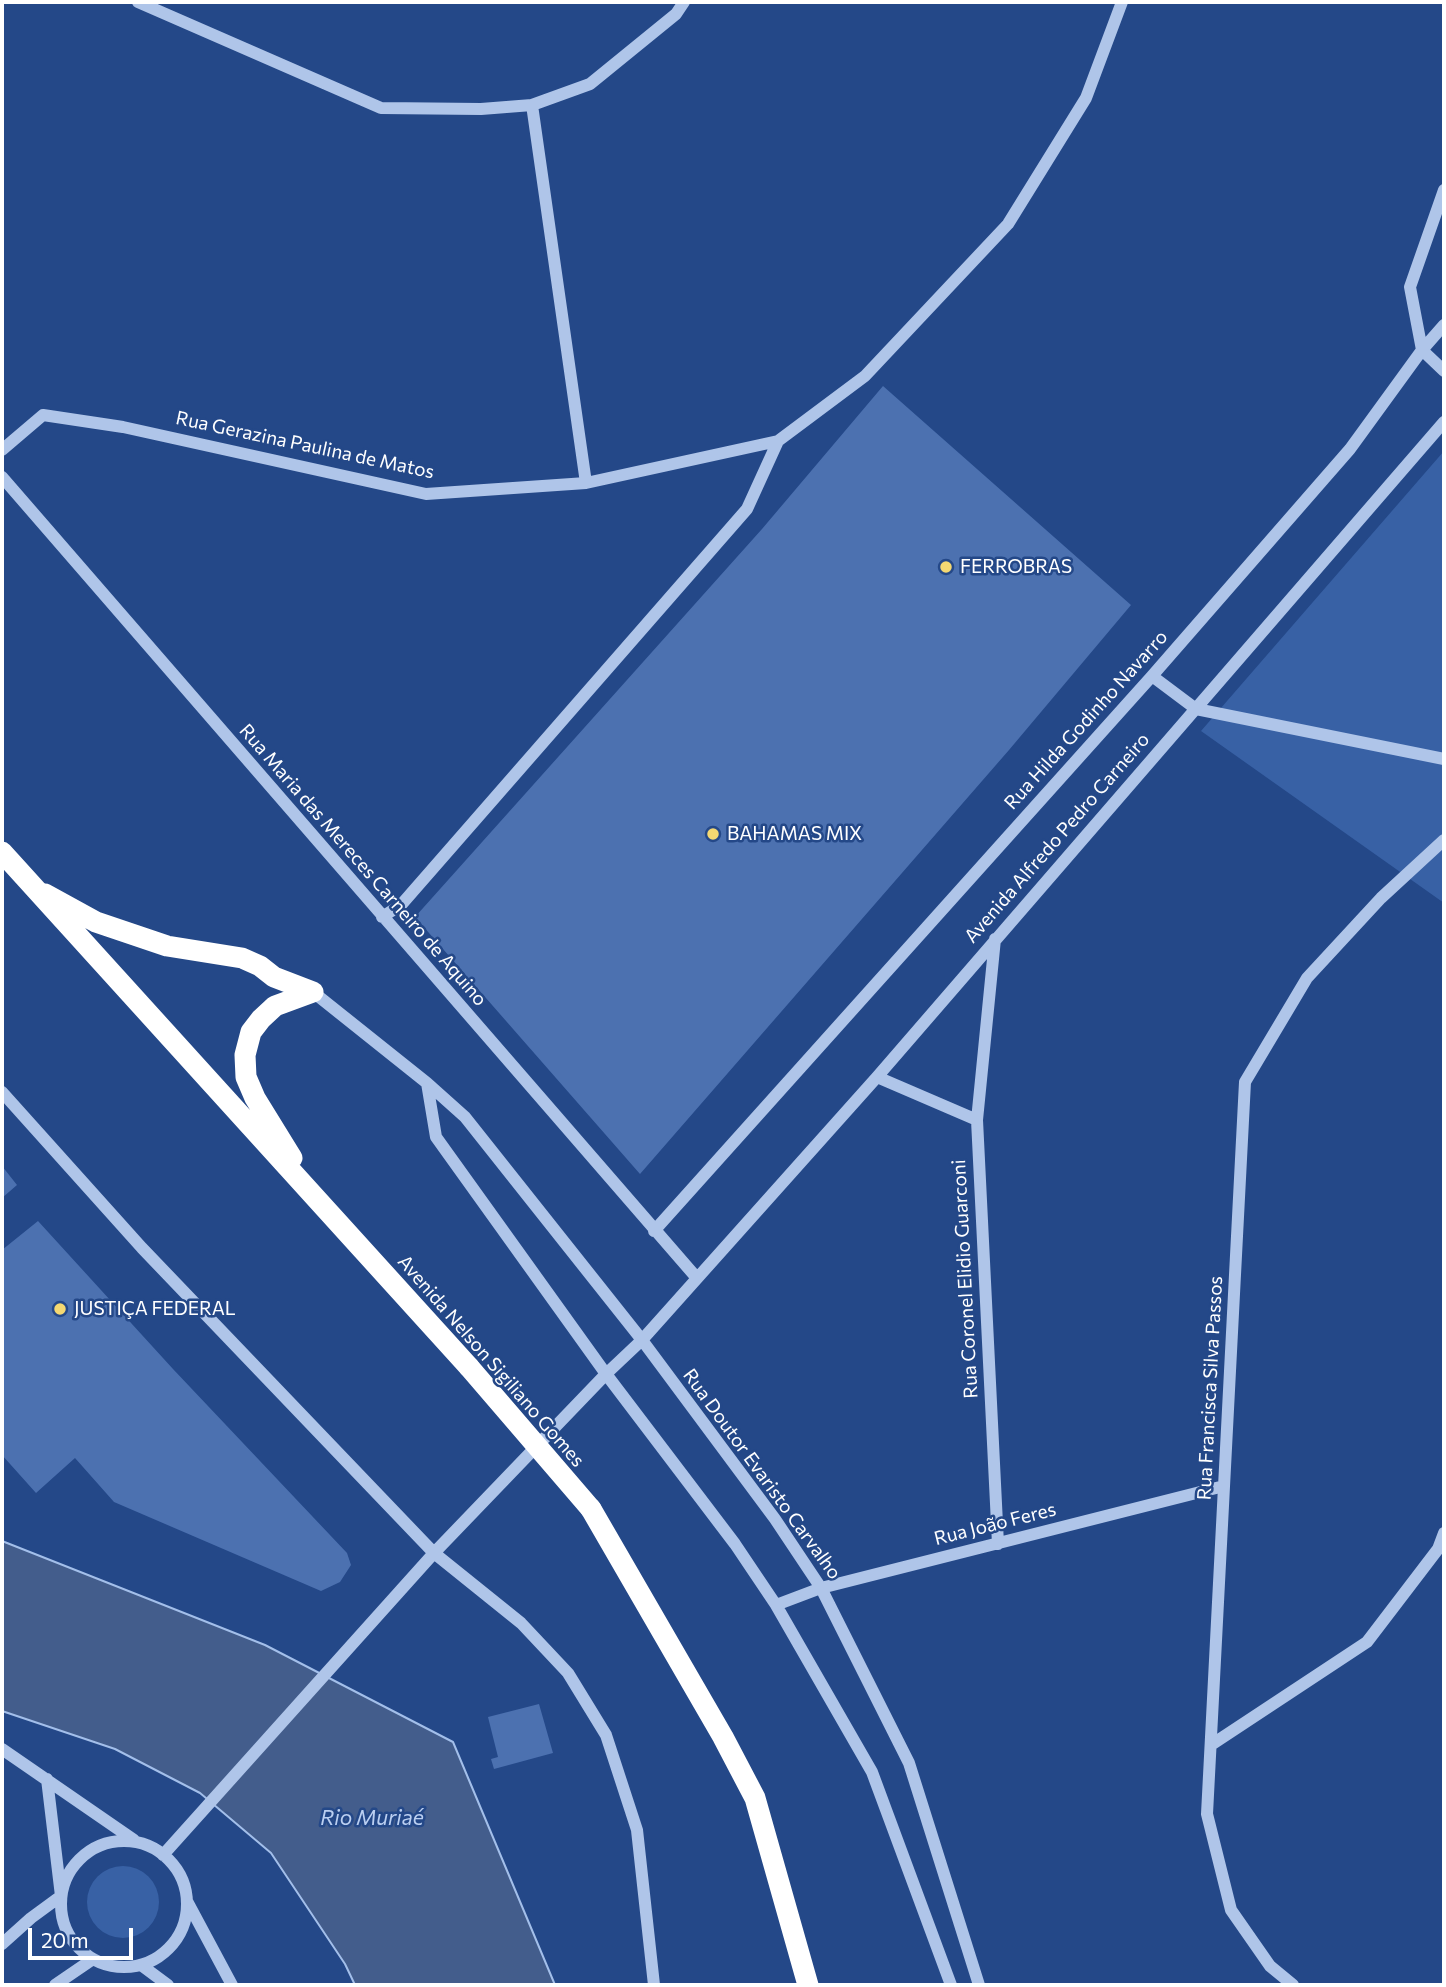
<!DOCTYPE html>
<html>
<head>
<meta charset="utf-8">
<style>
  body { margin:0 }
  #map { position:relative; width:1446px; height:1987px; overflow:hidden; background:#244888; font-family:Commissioner,sans-serif }
  canvas { display:block }
  .frame { position:absolute; inset:0; border:4px solid #fff; pointer-events:none }
  .scale { position:absolute; left:28px; top:1928px; width:105px; height:32px; box-sizing:border-box; border:4px solid #fff; border-top:0; padding-left:9px; font-size:21px; line-height:24px; white-space:nowrap; color:#fff; -webkit-text-stroke:5px #244888; paint-order:stroke }
</style>
</head>
<body>
<div id="map">
<canvas width="1446" height="1987"></canvas>
<div class="frame"></div>
<div class="scale">20 m</div>
</div>
<script>
const g = document.querySelector('canvas').getContext('2d');
g.lineJoin = 'round';
function fillPath(path, color) { g.fillStyle = color; g.fill(path, 'evenodd'); }
const toPath = rows => new Path2D(rows.map(r => 'M' + r).join(''));
function strokePath(path, color, width, dash) { g.strokeStyle = color; g.lineWidth = width; g.lineCap = dash ? 'butt' : 'round'; g.setLineDash(dash || []); g.stroke(path); }
function write(font, color, halo, rows, align = 'center') {
  g.font = font + ' Commissioner,sans-serif'; g.lineWidth = 5; g.setLineDash([]); g.textBaseline = 'middle'; g.strokeStyle = halo; g.fillStyle = color; for (const [text, x, y, turn = 0] of rows) {
    g.save(); g.translate(x, y); g.rotate((+turn || 0) * Math.PI / 180); g.textAlign = isNaN(turn) ? turn : align; if (halo) g.strokeText(text, 0, 0); g.fillText(text, 0, 0); g.restore();
  }
}
const green = toPath([
  [1444,451,1444,903,1201,731],
  '87 1902a36 36 0 1 1 72 0a36 36 0 1 1-72 0Z'
]);
const water = toPath([
  [2,1541,265,1645,453,1742,555,1985,355,1985,345,1964,271,1853,200,1793,115,1749,2,1711,2,1541]
]);
const building = toPath([
  [883,386,1131,605,1009,750,640,1174,415,917,762,529],
  [2,1166,17,1185,2,1198],
  [38,1221,173,1369,347,1553,351,1565,340,1582,321,1591,114,1502,75,1458,36,1493,2,1455,2,1250],
  [539,1704,553,1753,494,1769,491,1759,498,1757,488,1717]
]);
const minor = toPath([
  [138,2,381,108,481,109,532,105,590,84,676,14,684,2],
  [532,105,586,483],
  [1444,325,1422,350,1444,371],
  [2,450,43,415,123,427,426,494,586,483,778,441],
  [2,477,696,1277],
  [1152,676,1196,709,1444,759],
  [382,917,401,905,747,509,778,441,865,376,1008,224,1086,98,1122,2],
  [995,939,977,1120,998,1544],
  [313,992,427,1083,465,1117,642,1340,775,1519,821,1588,909,1763,979,1985],
  [877,1077,977,1120],
  [427,1083,436,1137,606,1374,735,1544,776,1605,872,1772,951,1985],
  [2,1092,142,1248,434,1553,521,1623,568,1673,606,1735,637,1830,654,1985],
  [654,1231,1152,676,1350,449,1422,350,1410,287,1444,190],
  [776,1605,821,1588,1224,1486],
  [1211,1745,1367,1642,1438,1549,1444,1533],
  [2,1749,134,1840],
  '61 1904a63 63 0 1 1 126 0a63 63 0 1 1-126 0Z',
  [163,1855,434,1553,606,1374,642,1340,877,1077,1444,422],
  [187,1901,232,1985],
  [2,1944,31,1918,61,1896,47,1779],
  [141,1965,168,1985],
  [55,1985,93,1959],
  [1293,1985,1270,1966,1231,1910,1207,1814,1245,1082,1307,978,1381,898,1444,840]
]);
const highway = toPath([
  [2,852,469,1367],
  [45,894,96,922,167,946,242,958,260,966,274,977,313,992],
  [292,1158,255,1098,246,1077,245,1055,251,1032,261,1019,275,1006,313,992],
  [591,1509,723,1737,755,1798,808,1985]
]);
const highwayBridge = toPath([
  [469,1367,591,1509]
]);
const markers = [
  [946,567,7,"#f4d872"],
  [713,834,7,"#f4d872"],
  [60,1309,7,"#f4d872"]
];
const streetNames = [
  ["Rua Gerazina Paulina de Matos",305,445,12],
  ["Rua Hilda Godinho Navarro",1086,720,-48],
  ["Avenida Alfredo Pedro Carneiro",1057,838,-49],
  ["Rua Maria das Mereces Carneiro de Aquino",363,865,49],
  ["Rua Coronel Elidio Guarconi",965,1279,-93],
  ["Avenida Nelson Sigiliano Gomes",491,1361,49],
  ["Rua Francisca Silva Passos",1210,1388,-87],
  ["Rua Doutor Evaristo Carvalho",762,1474,54],
  ["Rua João Feres",995,1524,-14]
];
const poiNames = [
  ["FERROBRAS",960,567],
  ["BAHAMAS MIX",727,834],
  ["JUSTIÇA FEDERAL",74,1309]
];
const waterNames = [
  ["Rio Muriaé",372,1818]
];
fillPath(green, '#3861a5');
fillPath(water, '#435d8c');
strokePath(water, '#a3bfea', 2);
fillPath(building, '#4c71b0');
strokePath(minor, '#afc5e9', 12);
strokePath(highway, '#fff', 21);
strokePath(highwayBridge, '#fff', 21);
for (const [x, y, r, color] of markers) { const dot = new Path2D(); dot.arc(x, y, r, 0, 2 * Math.PI); g.fillStyle = color; g.fill(dot); strokePath(dot, '#244888', 2.5); }
write('19px', '#fff', '#244888', streetNames);
write('19px', '#fff', '#244888', poiNames, 'left');
write('italic 21px', '#bbcff1', '#244888', waterNames);
</script>
</body>
</html>
